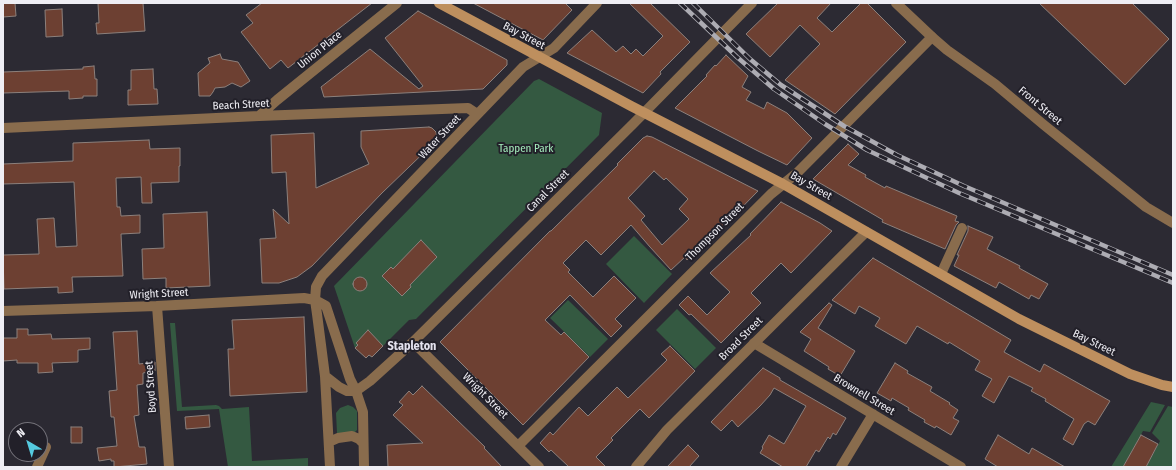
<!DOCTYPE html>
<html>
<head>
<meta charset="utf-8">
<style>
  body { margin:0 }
  #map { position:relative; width:1176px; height:470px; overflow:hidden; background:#2c2a33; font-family:"Fira Sans Condensed",sans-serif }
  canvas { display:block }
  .frame { position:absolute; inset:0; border:4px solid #efeef4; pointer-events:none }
  .north { position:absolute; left:8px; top:422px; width:40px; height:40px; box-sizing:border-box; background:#222029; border:1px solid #74727a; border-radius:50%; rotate:322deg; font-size:11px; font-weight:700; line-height:16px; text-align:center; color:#efeef4 }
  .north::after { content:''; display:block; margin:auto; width:14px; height:18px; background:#55cadf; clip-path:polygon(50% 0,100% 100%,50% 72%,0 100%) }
</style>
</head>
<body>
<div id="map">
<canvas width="1176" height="470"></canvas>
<div class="frame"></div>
<div class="north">N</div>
</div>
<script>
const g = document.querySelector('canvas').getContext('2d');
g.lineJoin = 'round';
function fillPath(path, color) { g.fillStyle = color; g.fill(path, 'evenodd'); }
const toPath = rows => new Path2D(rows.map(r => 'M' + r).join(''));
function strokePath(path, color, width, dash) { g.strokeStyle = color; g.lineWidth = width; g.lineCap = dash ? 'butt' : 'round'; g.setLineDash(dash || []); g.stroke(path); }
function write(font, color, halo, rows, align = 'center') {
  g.font = font + ' "Fira Sans Condensed",sans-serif'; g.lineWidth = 4; g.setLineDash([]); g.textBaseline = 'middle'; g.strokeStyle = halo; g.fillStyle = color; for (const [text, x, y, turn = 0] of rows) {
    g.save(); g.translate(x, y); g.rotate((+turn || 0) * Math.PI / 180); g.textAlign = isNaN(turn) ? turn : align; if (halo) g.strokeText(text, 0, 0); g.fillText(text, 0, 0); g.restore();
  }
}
const green = toPath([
  [539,79,602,113,599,135,416,319,409,320,372,357,369,355,366,358,355,348,334,286,534,81],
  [634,236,672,274,644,303,606,264],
  [568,300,608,339,590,357,550,318],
  [677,309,716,348,695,369,656,330],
  [170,323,175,323,182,407,216,405,219,406,222,409,249,407,252,461,308,458,308,467,228,467,219,409,177,411],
  [1151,402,1165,405,1150,432,1143,431,1123,467,1111,467],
  [348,405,353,407,357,411,357,430,355,432,338,434,337,433,336,413,340,408],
  [1168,406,1173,407,1173,467,1146,467,1160,441,1152,433]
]);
const building = toPath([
  [3,3,15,3,16,16,3,17,3,3],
  [98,3,143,3,145,31,97,34,96,23,99,23,98,3],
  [262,3,372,3,288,68,281,60,270,69,241,32,253,23,246,15,262,3],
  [473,3,565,3,572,10,543,40,473,3],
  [629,3,650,3,690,42,660,72,661,74,643,93,567,53,592,30,616,52,623,46,631,54,636,49,643,56,663,36,629,3],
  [778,3,831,3,817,18,832,32,861,3,867,3,906,42,835,114,785,80,820,44,800,25,770,57,746,34,778,3],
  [1039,3,1132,3,1169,39,1125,85,1039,3],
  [62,9,63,36,46,37,45,10,62,9],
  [418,11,507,60,507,65,483,89,324,97,321,87,370,49,419,89,423,86,385,38,418,11],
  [220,54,222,59,238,62,250,81,241,87,232,83,225,87,215,88,213,92,210,96,199,96,198,73,210,63,208,58,220,54],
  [726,55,748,76,742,87,751,92,746,100,764,109,767,102,787,113,812,138,787,165,758,151,675,108,707,76,706,75,715,65,716,66,726,55],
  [94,66,95,79,97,79,97,96,83,96,83,98,69,99,69,91,3,93,3,72,83,69,83,67,94,66],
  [153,69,154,89,157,89,158,104,128,105,128,90,131,90,131,70,153,69],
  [429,127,432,128,436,132,437,140,382,193,312,266,297,277,279,283,262,283,260,239,276,238,273,209,289,224,286,172,272,173,271,135,314,133,316,188,369,164,361,147,361,131,429,127],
  [647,136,652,137,758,191,708,242,707,241,687,260,685,257,671,270,650,247,631,225,601,255,586,240,563,263,570,270,568,272,593,297,614,276,636,298,615,319,622,326,611,337,570,295,545,320,561,335,564,332,589,357,523,425,440,342,550,231,551,231,618,165,617,164,643,138,647,136],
  [654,171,664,180,666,178,688,199,679,209,689,219,662,245,641,220,645,216,628,198,654,171],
  [149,140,150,149,180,148,180,166,179,166,179,182,151,183,152,203,142,203,141,177,116,178,117,207,120,207,121,216,140,215,140,233,121,234,123,276,72,277,73,292,58,293,58,287,4,289,3,255,39,254,37,219,54,218,56,247,77,246,74,182,3,184,3,164,73,161,73,143,149,140],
  [848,144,859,154,848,165,866,175,865,177,885,188,886,186,957,216,955,221,959,222,956,225,945,249,882,222,883,220,813,179,848,144],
  [781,202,820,223,832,231,791,273,781,263,751,293,761,303,721,343,691,314,689,315,679,305,688,296,707,315,730,292,710,273,751,235,750,234,781,202],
  [207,212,210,286,166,288,166,278,143,279,142,249,164,248,163,214,207,212],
  [968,226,993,237,987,249,1020,266,1019,268,1048,284,1039,299,1031,295,1029,299,999,282,996,288,954,266,959,255,957,255,968,231,968,226],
  [421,240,437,257,410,285,411,287,402,296,382,276,391,267,393,269,421,240],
  [873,258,1011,340,1004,352,1040,372,1044,364,1110,401,1095,425,1088,421,1084,424,1073,445,1063,439,1074,419,1045,401,1046,399,1031,391,1033,388,1009,376,994,403,982,396,992,379,975,370,980,361,949,342,948,344,917,326,906,344,875,326,880,318,859,306,855,314,832,300,873,258],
  '353 284a7 7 0 1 1 14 0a7 7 0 1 1-14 0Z',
  [829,303,832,305,818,328,855,351,840,376,828,369,829,367,804,351,811,339,800,332,829,303],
  [304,317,307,392,230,396,228,349,234,349,232,320,304,317],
  [17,329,28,329,28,335,51,334,52,339,90,338,90,349,78,350,78,362,52,363,53,372,38,373,38,363,17,363,17,360,3,361,3,338,17,338,17,329],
  [368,330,383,346,372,357,369,355,366,358,355,348,358,345,356,343,368,330],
  [137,331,139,364,155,362,155,371,143,373,143,384,137,385,139,415,134,416,139,447,145,447,147,464,114,467,114,461,111,461,111,459,99,461,97,448,117,446,114,417,111,417,109,391,117,390,113,332,137,331],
  [670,346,695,371,649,418,640,409,611,438,613,440,596,457,606,467,569,467,551,450,549,452,540,443,550,432,553,435,579,407,588,416,617,387,628,398,667,360,661,354,670,346],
  [895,363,908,371,907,373,932,387,930,391,950,403,949,404,958,410,953,418,959,421,951,435,936,426,935,428,924,422,925,420,908,410,909,408,892,398,891,401,877,393,895,363],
  [763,368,780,378,780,380,846,418,836,435,833,433,830,439,828,437,819,452,816,450,806,467,783,467,760,453,763,448,762,447,769,435,784,444,806,406,774,388,770,395,760,406,738,427,732,420,721,431,711,422,763,368],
  [422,386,485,447,484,448,502,467,388,467,387,445,423,443,393,415,403,405,399,402,409,391,413,395,422,386],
  [209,415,210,427,186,429,185,417,209,415],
  [71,427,82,427,82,443,71,443,71,427],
  [998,435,1029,454,1032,448,1065,467,998,467,985,459,998,435],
  [1141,435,1158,444,1146,467,1123,467,1141,435],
  [688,445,699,456,689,467,667,467,688,445]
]);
const minor = toPath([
  [259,116,277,100,397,3],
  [3,128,259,116,468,108,477,114],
  [941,274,962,228],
  [157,306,169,467],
  [3,311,157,306,304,298,315,300,326,306,350,379,356,391,363,412,364,467],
  [413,342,539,467],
  [754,343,961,467],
  [325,376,339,387,347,391,356,391,370,381,413,342,633,124,752,3],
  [329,442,338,438,352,436,359,439,363,443],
  [518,446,771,194,797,173,932,37],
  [37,467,46,447],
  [330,467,325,376,317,314,315,300,316,287,322,276,523,67,554,48,597,3],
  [841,467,873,414]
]);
const tertiary = toPath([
  [896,3,932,37,947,50,995,84,1044,125,1146,207,1173,223],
  [636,467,667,430,866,232]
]);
const secondary = toPath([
  [439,3,631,106,783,184,1019,319,1130,374,1162,385,1173,387]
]);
const rail = toPath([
  [680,3,737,57,774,89,825,124,867,150,959,193,1173,283],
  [693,3,750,59,781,85,844,126,897,155,964,186,1173,275]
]);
const streetNames = [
  ["Bay Street",524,36,28],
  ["Union Place",320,50,-39],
  ["Beach Street",241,105,-3],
  ["Front Street",1040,106,40],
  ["Water Street",440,137,-47],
  ["Bay Street",811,186,30],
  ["Canal Street",548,191,-45],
  ["Thompson Street",715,232,-45],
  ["Wright Street",159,294,-3],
  ["Broad Street",741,339,-45],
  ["Bay Street",1094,343,26],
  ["Boyd Street",151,387,-94],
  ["Brownell Street",864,395,31],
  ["Wright Street",485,396,45]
];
const parkNames = [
  ["Tappen Park",526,149]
];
const neighbourhoodNames = [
  ["Stapleton",412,347]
];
fillPath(green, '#345941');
fillPath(building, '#6d4032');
strokePath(building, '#8c807c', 1);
strokePath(minor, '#896c4d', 10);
strokePath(tertiary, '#896c4d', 10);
strokePath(secondary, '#be8f5e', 10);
strokePath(rail, '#adacb3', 4.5);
strokePath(rail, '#222029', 3, [9]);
write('11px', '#efeef4', '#222029', streetNames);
write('11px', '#a4ecbc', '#222029', parkNames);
write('bold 12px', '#e4e2ee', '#222029', neighbourhoodNames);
</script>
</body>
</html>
